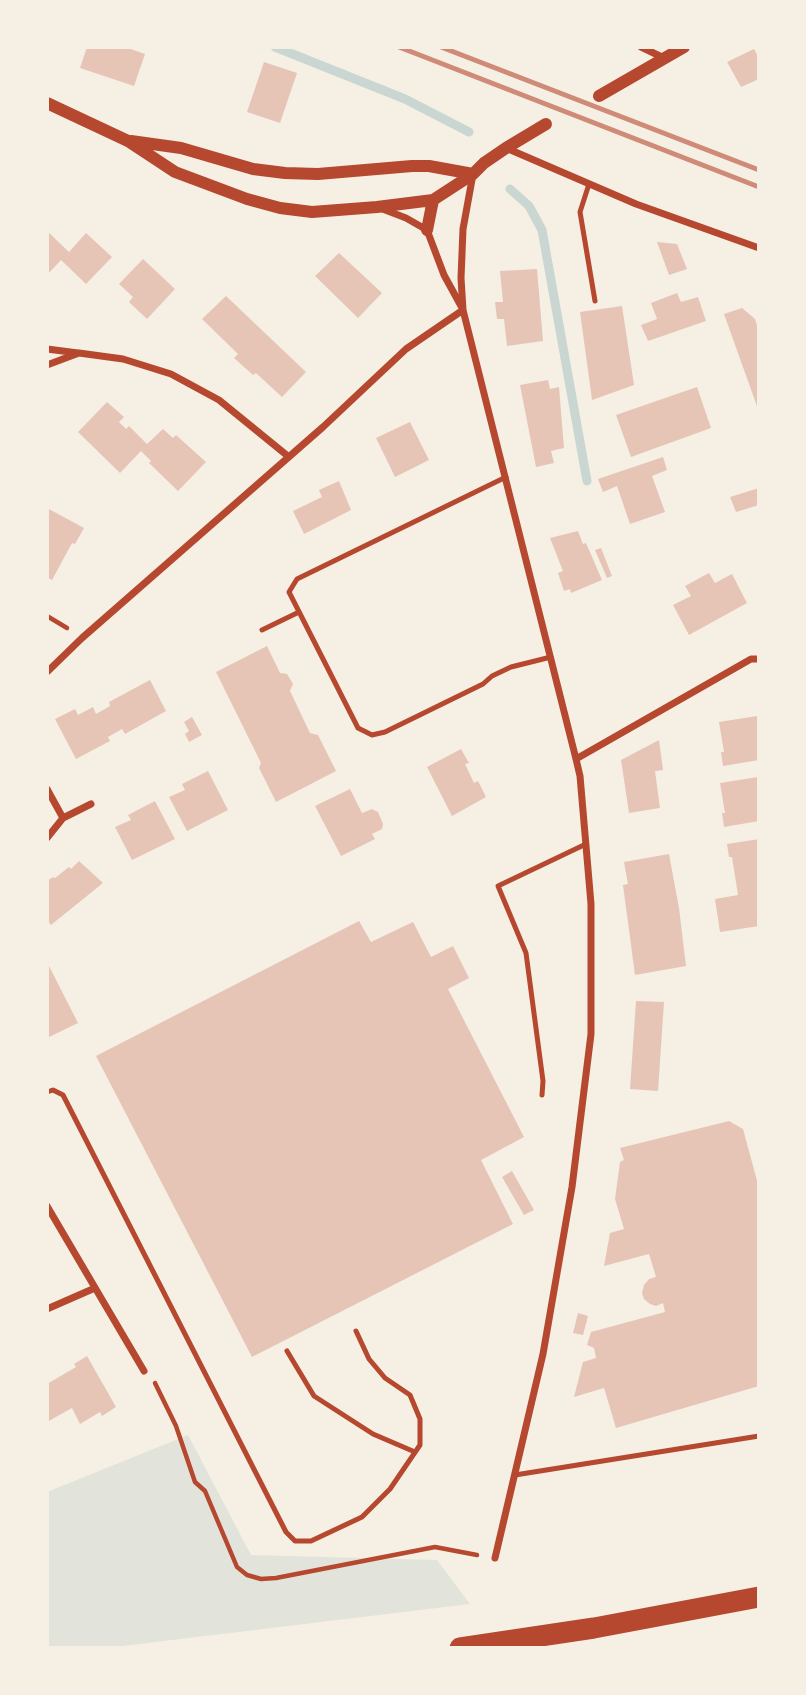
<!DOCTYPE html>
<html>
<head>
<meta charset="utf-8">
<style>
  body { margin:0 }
  #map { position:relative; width:806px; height:1695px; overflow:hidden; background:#f6efe4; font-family:Ubuntu,sans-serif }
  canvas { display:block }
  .frame { position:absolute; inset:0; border:49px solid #f6efe4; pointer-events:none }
</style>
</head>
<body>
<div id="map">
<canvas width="806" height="1695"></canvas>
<div class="frame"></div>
</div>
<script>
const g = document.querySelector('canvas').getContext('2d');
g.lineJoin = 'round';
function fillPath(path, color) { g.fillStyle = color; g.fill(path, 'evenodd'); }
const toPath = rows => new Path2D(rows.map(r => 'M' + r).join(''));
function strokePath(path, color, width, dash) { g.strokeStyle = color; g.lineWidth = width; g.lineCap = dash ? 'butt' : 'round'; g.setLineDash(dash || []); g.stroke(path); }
const green = toPath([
  [188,1435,251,1555,437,1560,470,1604,106,1648,47,1648,47,1492]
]);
const stream = toPath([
  [275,47,405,99,469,132],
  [510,189,529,206,542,230,587,481]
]);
const building = toPath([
  [87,47,125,47,145,54,134,86,80,68],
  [754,49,759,58,759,79,741,87,727,62],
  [264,62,297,73,280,123,247,112],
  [47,231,69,252,86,233,112,257,86,284,61,260,47,275],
  [657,242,677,244,687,269,669,275],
  [339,253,382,293,358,318,315,276],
  [143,259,175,289,147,319,129,302,133,297,119,284],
  [537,269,543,341,507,346,504,319,497,319,495,302,503,302,500,271],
  [677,293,681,302,698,297,706,321,648,341,641,325,657,319,651,303],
  [226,296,306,372,282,397,256,373,253,375,234,358,238,354,202,319],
  [622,306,634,385,592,400,580,312],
  [742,308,755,319,759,332,758,409,724,314],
  [548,380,550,389,559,387,564,448,551,451,554,463,536,467,520,385],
  [697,387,711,428,631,457,616,415],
  [107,402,124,417,119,422,126,429,129,426,147,444,163,429,173,438,176,435,206,462,178,491,149,463,151,461,141,451,120,473,78,432],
  [410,422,429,460,395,477,376,438],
  [663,457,667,470,652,476,665,512,630,524,617,486,603,492,598,479],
  [339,481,351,510,304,534,293,511,322,497,319,490],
  [759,488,759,505,736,512,730,497],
  [47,508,84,528,75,544,72,543,52,580,47,577],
  [578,531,583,544,586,543,602,580,571,593,570,589,564,591,558,573,563,571,550,538],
  [601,548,612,576,607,578,595,550],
  [709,573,715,583,732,574,747,603,689,635,673,605,691,596,685,586],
  [267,646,280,673,287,674,293,684,290,691,310,733,318,735,336,771,276,802,259,768,261,763,216,672],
  [150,680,166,711,125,734,122,729,108,737,110,741,76,759,55,719,75,709,78,715,93,707,96,714,110,706,109,702],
  [757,716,759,760,723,766,721,752,724,752,719,722],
  [192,717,202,735,189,742,185,734,189,731,184,722],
  [659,740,663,770,655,771,660,808,629,813,621,760],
  [461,749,469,763,465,764,474,783,478,781,486,797,452,816,427,767],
  [208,771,228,810,187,831,169,797,185,790,182,784],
  [758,777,759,821,724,827,722,813,725,813,720,783],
  [350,789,362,813,372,809,378,812,383,824,382,829,372,834,375,839,341,856,315,806],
  [155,801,175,839,132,860,115,827,131,820,128,815],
  [759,839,759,926,720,932,715,899,738,895,732,857,729,857,727,844],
  [669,854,679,908,686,966,635,975,623,885,628,884,624,862],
  [79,861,103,883,51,925,47,920,47,881,53,877,55,878,69,867,71,869],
  [359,921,371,942,413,922,431,957,453,946,469,978,448,989,524,1137,481,1160,513,1224,252,1357,96,1056],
  [47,962,78,1023,47,1038],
  [636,1001,664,1002,658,1091,630,1089],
  [729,1121,743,1129,759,1188,759,1386,616,1428,604,1388,574,1397,583,1362,596,1358,594,1348,587,1345,591,1332,665,1312,663,1303,656,1306,650,1304,644,1299,642,1293,644,1285,649,1279,656,1277,649,1254,604,1266,610,1233,624,1229,615,1199,620,1162,624,1160,620,1148],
  [512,1171,534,1210,524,1215,502,1177],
  [578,1313,588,1316,583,1335,573,1333],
  [87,1356,116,1407,102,1416,100,1412,80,1424,72,1408,47,1422,47,1384,76,1367,74,1364]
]);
const path = toPath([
  [47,616,67,628],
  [155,1383,176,1426,195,1482,205,1491,237,1567,247,1575,261,1579,276,1578,435,1547,477,1555]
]);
const service = toPath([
  [589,184,580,212,595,301],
  [506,477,297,579,289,592,358,728,372,735,385,732,483,684,492,676,511,667,551,657],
  [262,630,299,612],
  [47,1092,53,1090,63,1095,286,1532,295,1541,311,1541,362,1517,390,1489,420,1445,420,1419,410,1395,385,1378,369,1359,356,1331],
  [542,1095,543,1081,526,953,498,886,586,844],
  [287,1351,314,1396,373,1434,415,1452],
  [515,1475,759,1436]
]);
const minor = toPath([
  [641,47,664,58],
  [506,148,636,204,759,248],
  [473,174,463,229,461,278,463,310,576,759,580,776,591,904,591,1034,572,1187,543,1354,495,1558],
  [380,208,406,218,427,230,444,275,461,306],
  [47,349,78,353],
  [47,365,79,353,123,359,171,374,219,400,289,457],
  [47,672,82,638,323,427,406,349,463,310],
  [576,759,751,659,759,659],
  [47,789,63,818],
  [47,838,63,818,91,804],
  [47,1206,144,1371],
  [47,1309,95,1288]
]);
const tertiary = toPath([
  [599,96,684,47],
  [47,103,128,141,175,172,247,199,280,208,312,212,377,207,433,200,473,174,484,163,506,148,546,124],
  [131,141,181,148,253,169,285,173,318,174,412,166,429,166,473,174],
  [427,230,433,200]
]);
const motorway = toPath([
  [460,1648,594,1628,759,1597]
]);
const rail = toPath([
  [399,47,759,187],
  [441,47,759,170]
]);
fillPath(green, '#e2e4dc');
strokePath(stream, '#c9d6d2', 9);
fillPath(building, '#e6c5b7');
strokePath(path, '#b5482f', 4.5);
strokePath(service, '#b5482f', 5);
strokePath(minor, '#b5482f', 7);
strokePath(tertiary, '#b5482f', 12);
strokePath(motorway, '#b5482f', 21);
strokePath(rail, '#cf8b77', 5);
</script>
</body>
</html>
